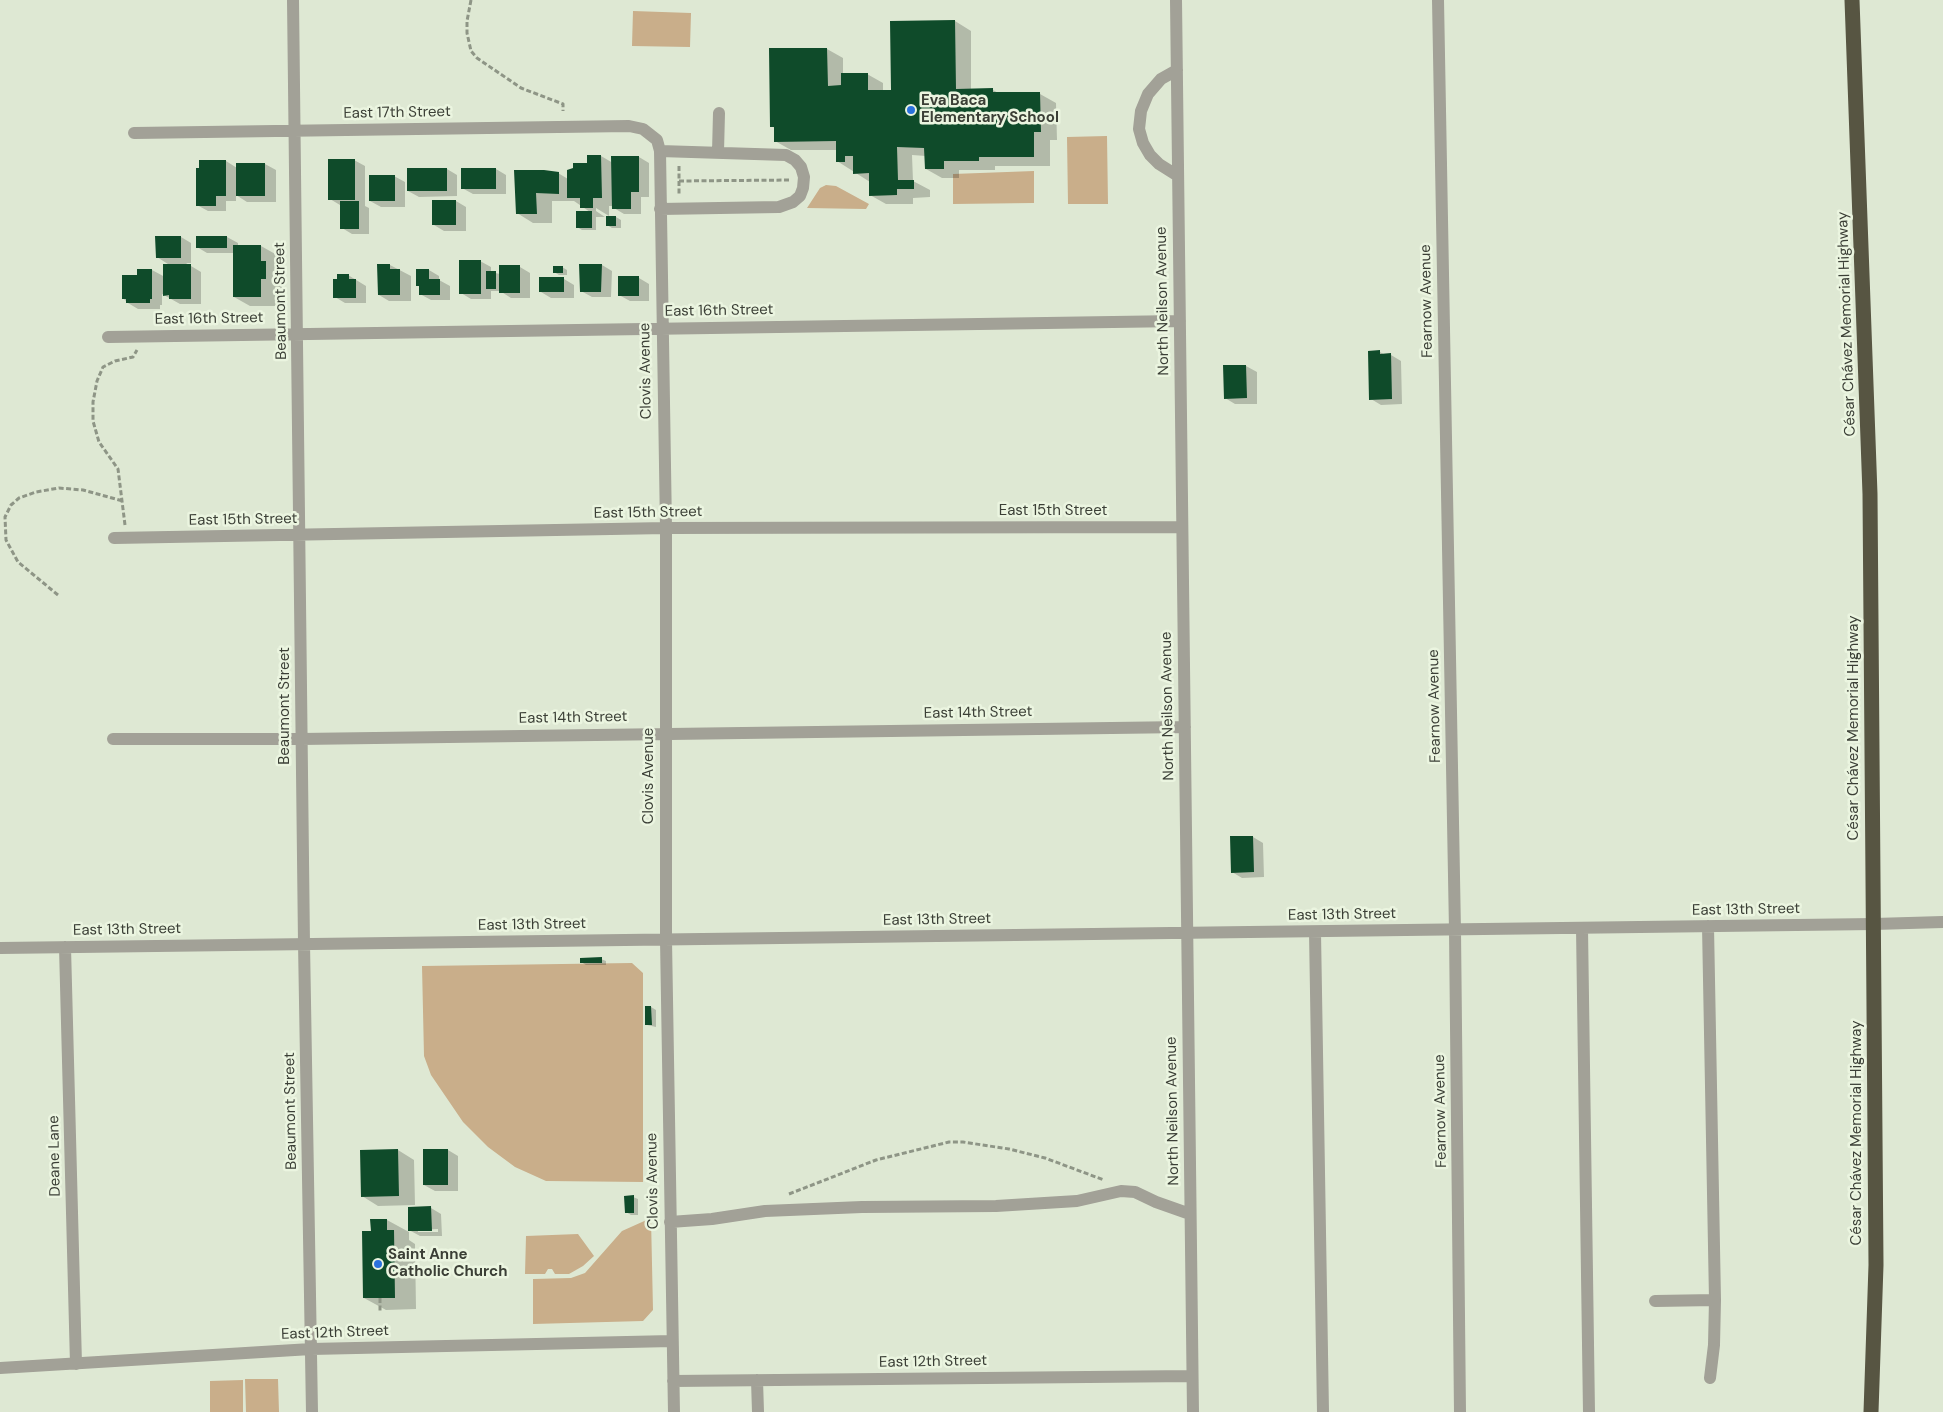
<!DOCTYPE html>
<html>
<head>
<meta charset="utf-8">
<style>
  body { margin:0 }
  canvas { display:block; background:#dee8d3 }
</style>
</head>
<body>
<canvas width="1943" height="1412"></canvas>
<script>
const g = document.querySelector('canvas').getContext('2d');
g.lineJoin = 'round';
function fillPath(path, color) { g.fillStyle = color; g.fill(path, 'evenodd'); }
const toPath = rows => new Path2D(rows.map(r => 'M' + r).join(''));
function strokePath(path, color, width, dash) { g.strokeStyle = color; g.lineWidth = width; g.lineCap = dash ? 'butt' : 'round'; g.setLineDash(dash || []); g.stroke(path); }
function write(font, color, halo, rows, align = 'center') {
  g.font = font + ' "DM Sans",sans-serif'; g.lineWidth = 5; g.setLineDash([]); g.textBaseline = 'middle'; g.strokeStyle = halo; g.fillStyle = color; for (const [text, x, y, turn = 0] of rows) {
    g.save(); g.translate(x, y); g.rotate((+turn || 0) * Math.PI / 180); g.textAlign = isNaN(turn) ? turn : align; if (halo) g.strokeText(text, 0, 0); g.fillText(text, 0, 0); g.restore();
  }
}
const green = toPath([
  [633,11,691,13,690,47,632,46],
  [1107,136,1108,204,1068,204,1067,137],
  [1034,171,1034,203,953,204,953,174],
  [826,185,836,186,869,204,866,209,807,208,820,188],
  [632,963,643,973,643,1182,546,1181,515,1167,488,1147,463,1122,431,1075,424,1056,422,966],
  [651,1218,653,1310,643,1321,533,1324,533,1279,571,1278,585,1273,622,1231],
  [578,1234,594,1256,583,1266,569,1274,555,1274,552,1269,548,1269,545,1274,525,1274,526,1236],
  [245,1379,278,1379,279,1412,246,1412],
  [243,1380,243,1412,210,1412,210,1381]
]);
const shadow = toPath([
  [955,21,971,31,971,90,993,90,1000,94,1040,94,1056,103,1057,140,1050,140,1050,166,995,166,995,170,959,170,959,178,942,178,926,169,926,156,912,155,913,181,930,190,930,197,913,198,913,204,886,204,870,195,870,182,837,161,837,150,791,150,775,141,775,128,771,126,770,50,827,49,843,58,843,74,867,74,883,83,883,91,892,91],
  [601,156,613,163,639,157,649,163,649,197,641,197,641,214,624,214,614,208,614,206,609,206,609,216,596,208,596,211,605,217,596,217,596,230,582,230,577,227,590,212,574,201,552,201,552,223,533,223,517,213,515,171,558,173,568,179],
  [354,160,365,166,365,206,369,208,369,234,352,234,342,228,340,205,330,199],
  [226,161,237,168,237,164,265,164,276,170,276,202,247,202,236,195,236,201,226,201,226,211,208,211,197,205],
  [447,169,457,175,457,196,419,197,408,191],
  [496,169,506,175,506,194,473,194,462,188],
  [394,176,405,182,405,207,381,207,370,201],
  [456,201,466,207,466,231,444,231,434,225],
  [616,217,621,220,621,228,612,228,607,225],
  [181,237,191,243,191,263,186,263,201,272,201,304,180,304,162,294,162,305,160,305,160,309,138,309,128,303,124,299,138,276,152,270,165,277,171,266,157,257],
  [197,237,227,237,238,243,238,246,261,246,277,255,277,269,282,272,282,288,277,288,277,306,250,306,234,297,234,253,207,253,197,247],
  [480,261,491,267,491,272,500,274,520,267,530,273,530,298,511,298,500,291,491,291,491,299,471,299,461,293],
  [390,265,411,276,411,301,389,301,379,295],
  [602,265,612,271,611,297,592,297,581,291],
  [562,267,567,270,567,275,559,275,554,272],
  [429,270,439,276,439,280,450,286,450,300,431,300,420,294,420,287,417,285],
  [348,275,366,286,366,303,345,303,335,297],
  [639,278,649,284,649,301,630,301,619,295],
  [564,279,574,285,574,298,551,298,541,292],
  [1380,352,1385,355,1391,355,1401,361,1402,404,1381,405,1371,399],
  [1224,366,1246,366,1257,372,1257,404,1235,404,1225,398],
  [1253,837,1263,843,1264,877,1242,878,1232,872,1231,838],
  [601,959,606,961,606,965,586,965,581,962],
  [651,1007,656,1010,656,1027,647,1025],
  [398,1150,414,1160,415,1205,378,1206,362,1196,361,1151],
  [448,1150,458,1156,458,1191,435,1191,424,1185],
  [633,1197,638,1199,638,1215,631,1215,626,1212],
  [431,1208,441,1214,442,1236,420,1236,409,1230],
  [438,1229,438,1232,418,1232,418,1230],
  [372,1220,387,1220,409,1232,409,1240,415,1244,416,1309,386,1310,364,1298]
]);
const building = toPath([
  [955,20,956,89,993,88,993,92,1040,92,1041,132,1034,132,1034,157,979,157,979,161,944,161,944,169,925,169,924,148,897,147,898,180,914,180,914,189,897,189,897,195,869,196,869,173,853,174,853,156,845,156,845,162,836,162,836,141,774,142,774,127,770,127,769,48,827,48,828,86,841,85,841,73,868,73,868,90,891,90,890,21],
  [587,155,601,155,602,198,593,198,593,208,580,208,580,198,567,198,567,170,573,168,573,163,587,163],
  [611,156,639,156,639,192,631,192,631,209,612,209],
  [328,159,355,159,355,200,328,200],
  [199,160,226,160,226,196,216,196,216,206,196,206,196,168,199,168],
  [236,163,265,163,265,196,236,196],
  [407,168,447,168,447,191,407,191],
  [461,168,496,168,496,189,461,189],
  [514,170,544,170,559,172,559,194,536,193,537,214,516,214],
  [369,175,395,175,395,201,369,201],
  [432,200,456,200,456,225,432,225],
  [340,201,359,201,359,229,340,229],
  [576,211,592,211,592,228,576,228],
  [606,216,616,216,616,226,606,226],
  [155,236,181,236,181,258,156,258],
  [196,236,227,236,227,248,196,248],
  [233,245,261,245,261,261,266,261,266,279,261,279,261,297,233,297],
  [459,260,481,260,481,294,459,294],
  [163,264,191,264,191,299,169,299,169,295,163,296],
  [377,264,390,264,390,269,400,269,400,295,378,295],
  [579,264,602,264,601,292,580,292],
  [499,265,520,265,520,293,499,293],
  [553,266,563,266,563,273,553,273],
  [137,269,152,269,152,299,150,299,150,303,126,303,126,299,122,299,122,275,137,275],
  [416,269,429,269,429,279,440,279,440,295,419,295,419,286,416,286],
  [486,271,496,271,496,289,486,289],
  [337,274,349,274,349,279,356,279,356,298,333,298,333,279,337,279],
  [618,276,639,276,639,296,618,296],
  [539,277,564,277,564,292,539,292],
  [1380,350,1380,354,1391,353,1392,399,1369,400,1368,351],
  [1223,365,1246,365,1247,398,1224,399],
  [1230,836,1253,836,1254,872,1231,873],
  [602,957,602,963,580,963,580,958],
  [645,1006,651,1006,652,1025,645,1025],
  [398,1149,399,1196,361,1197,360,1150],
  [423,1149,448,1149,448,1185,423,1185],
  [634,1195,634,1213,625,1213,624,1196],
  [431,1206,432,1231,408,1231,408,1207],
  [370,1219,387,1219,387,1230,394,1230,395,1298,363,1298,362,1231,371,1231]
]);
const path = toPath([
  [471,0,467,21,467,33,471,51,477,58,521,88,563,104,563,111],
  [679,166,679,195],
  [679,181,791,180],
  [125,525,118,469,99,442,93,421,93,402,97,381,103,367,115,361,133,357,137,350],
  [58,595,18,562,6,540,5,517,11,505,19,498,36,492,59,488,83,490,123,501],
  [789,1194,876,1160,949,1142,963,1142,1009,1149,1045,1158,1104,1180],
  [380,1298,380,1311]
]);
const minor = toPath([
  [293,0,304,943,312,1412],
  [1176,0,1193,1412],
  [1438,0,1455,930,1460,1412],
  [1177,70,1161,79,1148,94,1141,111,1139,129,1143,143,1150,155,1159,164,1178,176],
  [134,133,629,126,643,129,657,140,660,151,666,528,666,940,674,1412],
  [660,151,786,155,795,160,801,167,804,177,803,188,800,196,793,202,779,207,660,209],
  [718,152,719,113],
  [108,337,1180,321],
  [114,538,666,528,1182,527],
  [113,739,301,739,1185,727],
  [1708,926,1715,1300,1714,1345,1710,1378],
  [1582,928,1589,1412],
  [1315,932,1323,1412],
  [65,947,76,1364],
  [0,948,1874,924,1943,922],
  [670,1222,712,1219,765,1211,862,1207,996,1206,1077,1201,1121,1191,1135,1192,1156,1202,1190,1214],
  [1655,1301,1715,1300],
  [0,1368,311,1349,672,1341],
  [757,1380,758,1412],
  [673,1381,1192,1376]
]);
const highway = toPath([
  [1852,0,1870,494,1876,1265,1871,1412]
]);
const markers = [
  [911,110,5,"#2b71dd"],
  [378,1264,5,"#2b71dd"]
];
const poiNames = [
  ["Eva Baca",921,101],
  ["Elementary School",921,118],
  ["Saint Anne",388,1255],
  ["Catholic Church",388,1272]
];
const streetNames = [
  ["East 17th Street",397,113,-1],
  ["Beaumont Street",281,301,-91],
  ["North Neilson Avenue",1163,301,-91],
  ["Fearnow Avenue",1427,301,-91],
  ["East 16th Street",719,311,-1],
  ["East 16th Street",209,319,-1],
  ["César Chávez Memorial Highway",1847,324,-92],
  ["Clovis Avenue",646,371,-91],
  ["East 15th Street",1053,511],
  ["East 15th Street",648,513,-1],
  ["East 15th Street",243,520,-1],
  ["Beaumont Street",285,706,-90],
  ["North Neilson Avenue",1168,706,-91],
  ["Fearnow Avenue",1435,706,-91],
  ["East 14th Street",978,713,-1],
  ["East 14th Street",573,718,-1],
  ["César Chávez Memorial Highway",1854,728,-90],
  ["Clovis Avenue",649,776,-90],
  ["East 13th Street",1746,910,-1],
  ["East 13th Street",1342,915,-1],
  ["East 13th Street",937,920,-1],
  ["East 13th Street",532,925,-1],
  ["East 13th Street",127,930,-1],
  ["Beaumont Street",291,1111,-91],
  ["North Neilson Avenue",1173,1111,-91],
  ["Fearnow Avenue",1441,1111,-91],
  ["César Chávez Memorial Highway",1857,1133,-90],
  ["Deane Lane",55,1156,-91],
  ["Clovis Avenue",653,1181,-91],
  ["East 12th Street",335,1333,-2],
  ["East 12th Street",933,1362,-1]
];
fillPath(green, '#c9ae8a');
fillPath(shadow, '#0003');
fillPath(building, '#0f4b2a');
strokePath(path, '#8e9586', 3, [5, 2.5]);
strokePath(minor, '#a2a197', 12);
strokePath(highway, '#575542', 15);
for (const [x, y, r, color] of markers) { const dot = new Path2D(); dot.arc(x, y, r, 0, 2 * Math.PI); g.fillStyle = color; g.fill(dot); strokePath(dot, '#ebf5e0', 2); }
write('bold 15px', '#3b3f36', '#ebf5e0', poiNames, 'left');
write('15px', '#3b3f36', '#ebf5e0', streetNames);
</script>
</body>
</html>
